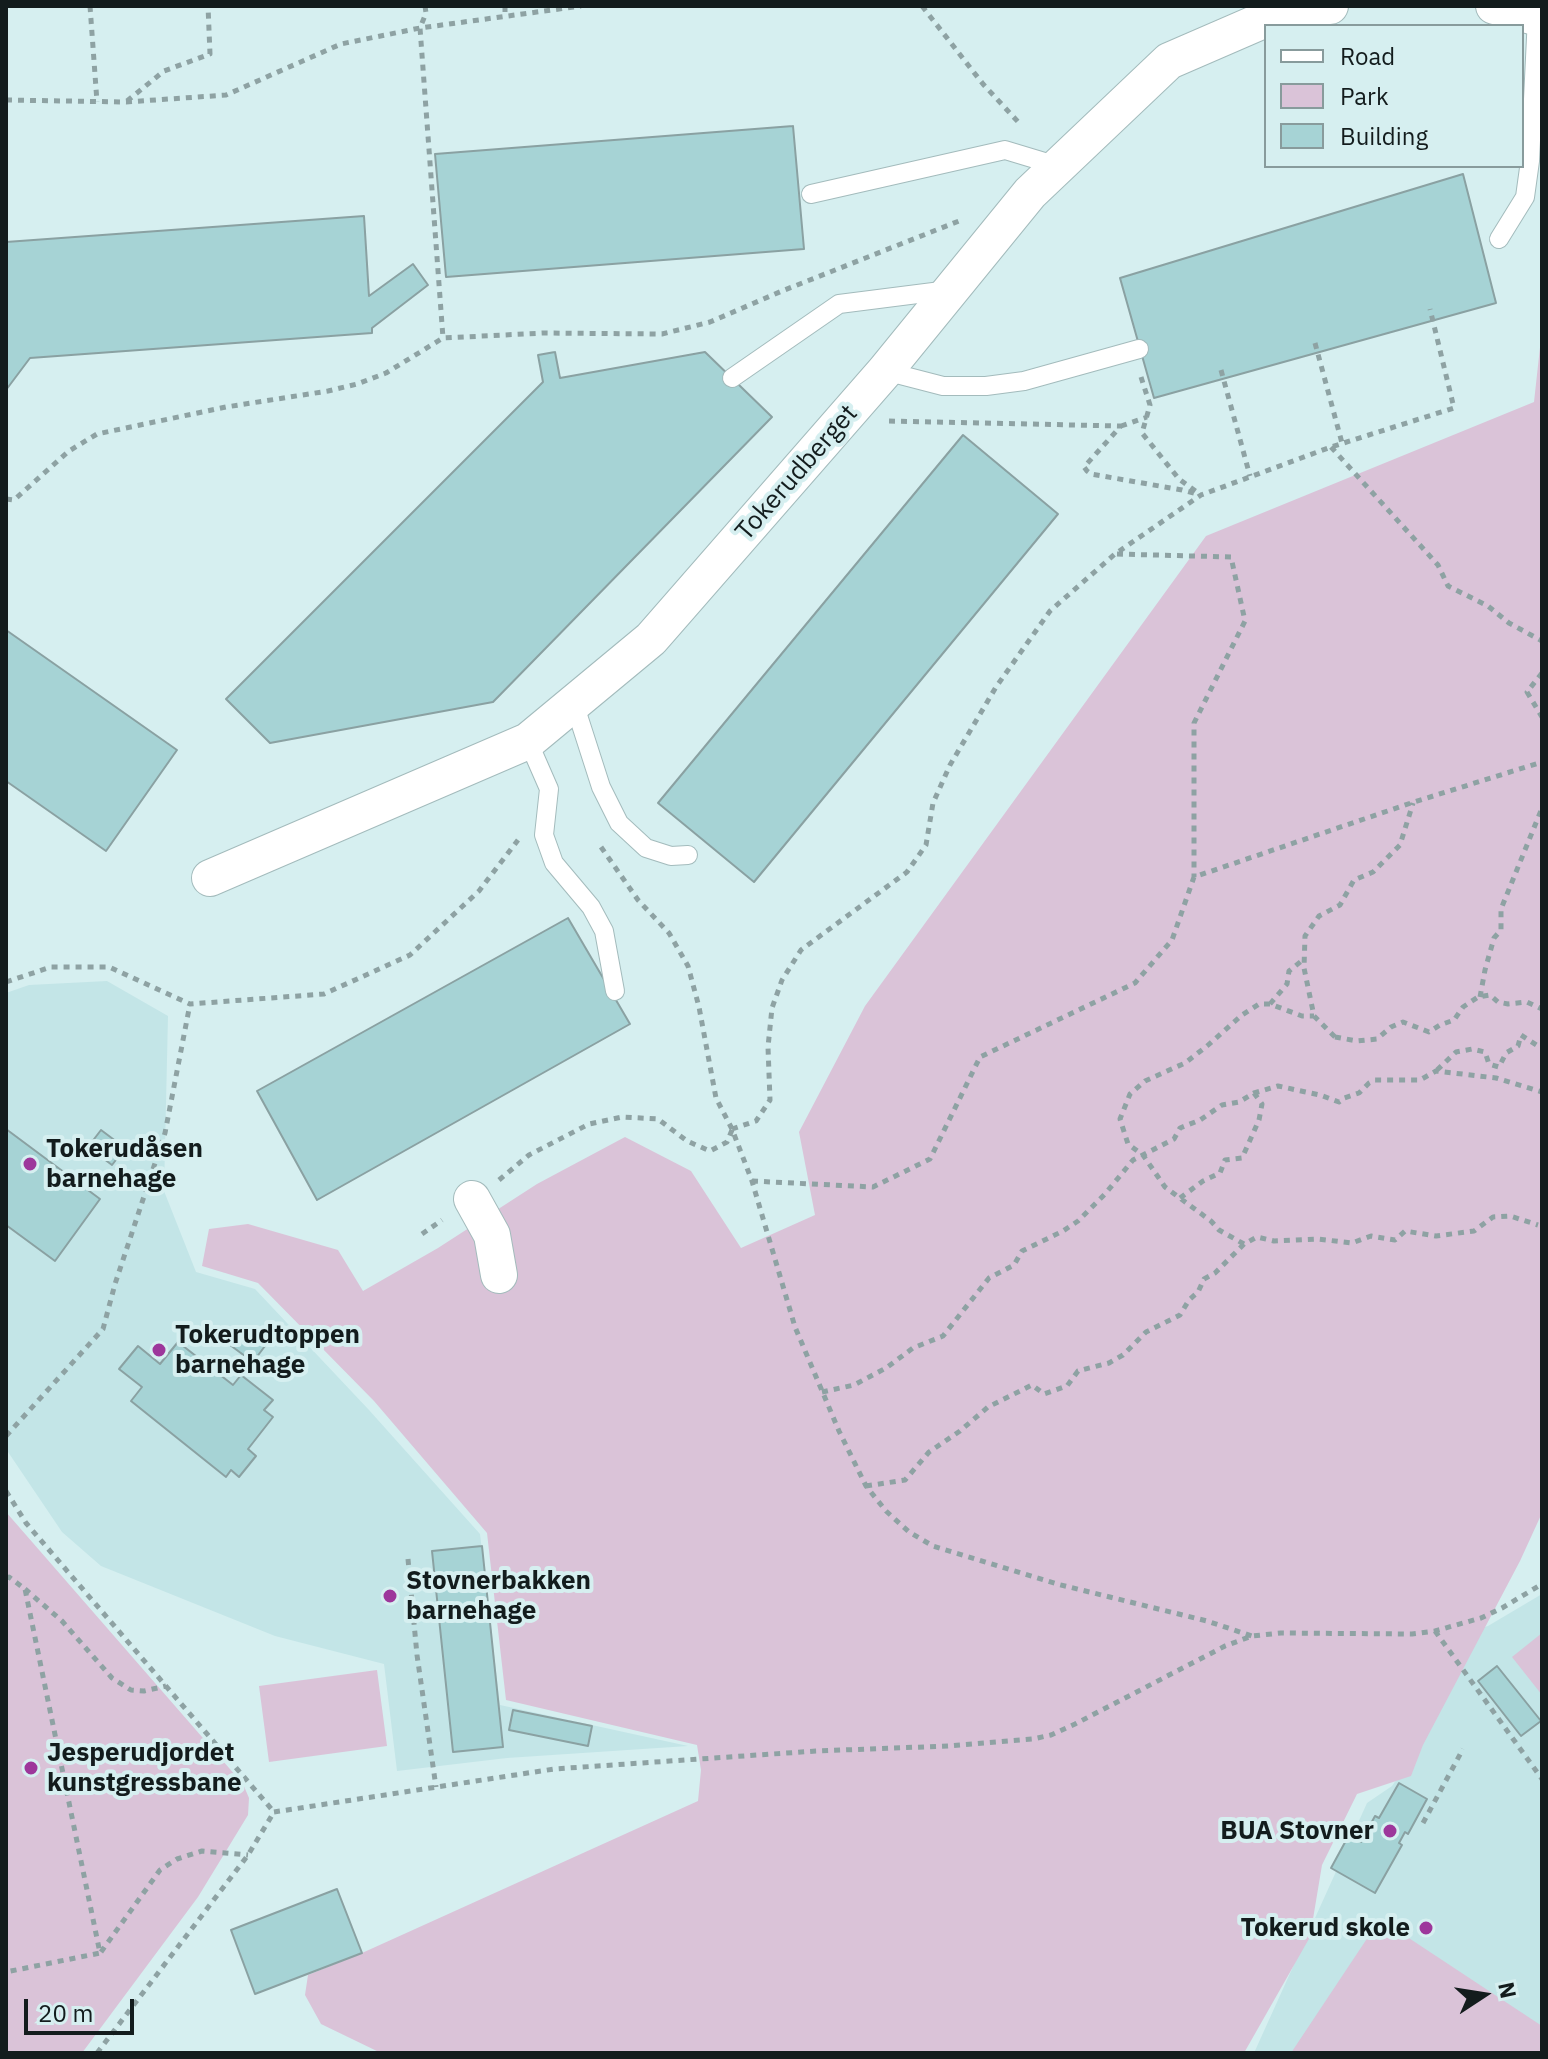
<!DOCTYPE html>
<html>
<head>
<meta charset="utf-8">
<style>
  body { margin:0 }
  #map { position:relative; width:1548px; height:2059px; overflow:hidden; background:#d6eff0; font-family:"IBM Plex Sans",sans-serif }
  canvas { display:block }
  .frame { position:absolute; inset:0; border:8px solid #131c1d; pointer-events:none }
  .legend { position:absolute; left:1264px; top:24px; width:260px; height:144px; box-sizing:border-box; background:#d6eff0; border:2px solid #889b9c; margin:0; padding:10px 14px; list-style:none; font-size:24px; color:#131c1d }
  .legend li { display:flex; align-items:center; gap:16px; height:40px }
  .legend b { width:40px; border:2px solid #889b9c }
  .north { position:absolute; left:1444px; top:1955px; width:80px; height:80px; -webkit-text-stroke:6px #d6eff0; paint-order:stroke; rotate:78deg; font-size:22px; font-weight:700; line-height:32px; text-align:center; color:#131c1d }
  .north::after { content:''; display:block; margin:auto; width:28px; height:36px; background:#131c1d; clip-path:polygon(50% 0,100% 100%,50% 72%,0 100%) }
  .scale { position:absolute; left:24px; top:1999px; width:110px; height:36px; box-sizing:border-box; border:4px solid #131c1d; border-top:0; padding-left:10px; font-size:24px; line-height:28px; white-space:nowrap; color:#131c1d; -webkit-text-stroke:6px #d6eff0; paint-order:stroke }
</style>
</head>
<body>
<div id="map">
<canvas width="1548" height="2059"></canvas>
<div class="frame"></div>
<ul class="legend">
<li><b style="height:10px;background:#fff"></b>Road</li>
<li><b style="height:22px;background:#dac3d8"></b>Park</li>
<li><b style="height:22px;background:#a6d3d5"></b>Building</li>
</ul>
<div class="north">N</div>
<div class="scale">20 m</div>
</div>
<script>
const g = document.querySelector('canvas').getContext('2d');
g.lineJoin = 'round';
function fillPath(path, color) { g.fillStyle = color; g.fill(path, 'evenodd'); }
const toPath = rows => new Path2D(rows.map(r => 'M' + r).join(''));
function strokePath(path, color, width, dash) { g.strokeStyle = color; g.lineWidth = width; g.lineCap = dash ? 'butt' : 'round'; g.setLineDash(dash || []); g.stroke(path); }
function write(font, color, halo, rows, align = 'center') {
  g.font = font + ' "IBM Plex Sans",sans-serif'; g.lineWidth = 8; g.setLineDash([]); g.textBaseline = 'middle'; g.strokeStyle = halo; g.fillStyle = color; for (const [text, x, y, turn = 0] of rows) {
    g.save(); g.translate(x, y); g.rotate((+turn || 0) * Math.PI / 180); g.textAlign = isNaN(turn) ? turn : align; if (halo) g.strokeText(text, 0, 0); g.fillText(text, 0, 0); g.restore();
  }
}
const built = toPath([
  [107,981,168,1016,164,1191,196,1272,255,1289,369,1410,480,1534,500,1705,688,1746,507,1758,397,1771,384,1664,275,1636,101,1566,62,1532,6,1449,6,993,29,985],
  [1542,1594,1542,2053,1254,2053,1367,1803,1392,1786,1405,1767,1419,1645,1488,1626]
]);
const green = toPath([
  [1542,329,1542,1513,1520,1561,1423,1745,1411,1776,1357,1794,1322,1865,1310,1937,1244,2053,381,2053,321,2024,305,1995,308,1975,362,1953,698,1801,701,1770,697,1745,506,1700,487,1533,374,1401,258,1283,202,1266,209,1229,248,1224,338,1250,363,1291,438,1248,537,1184,625,1137,691,1171,741,1248,815,1215,799,1132,865,1006,1206,536,1534,402],
  [6,1512,243,1784,249,1798,248,1815,198,1897,82,2053,6,2053],
  [1542,1633,1542,1695,1512,1657],
  [377,1670,387,1746,269,1762,259,1686],
  [1380,1919,1542,2026,1542,2053,1291,2053]
]);
const building = toPath([
  [793,126,804,249,446,277,435,154,793,126],
  [1463,174,1496,303,1154,398,1120,278,1463,174],
  [364,216,369,296,413,264,428,285,372,328,372,333,30,358,6,390,6,242,364,216],
  [555,352,560,378,705,352,772,417,493,702,270,743,226,699,543,382,538,355,555,352],
  [963,435,1058,514,754,882,658,803,963,435],
  [6,630,177,750,106,851,6,781,6,630],
  [568,918,630,1024,317,1200,257,1091,568,918],
  [6,1129,100,1199,55,1261,6,1225,6,1129],
  [101,1130,125,1148,112,1165,88,1147,101,1130],
  [243,1329,265,1346,253,1362,230,1345,243,1329],
  [178,1342,233,1385,241,1375,273,1400,264,1410,273,1417,248,1449,256,1456,239,1477,231,1470,226,1477,131,1401,142,1387,119,1369,138,1346,160,1364,178,1342],
  [482,1546,503,1747,453,1752,432,1551,482,1546],
  [1497,1666,1541,1721,1521,1736,1478,1681,1497,1666],
  [513,1710,592,1726,588,1746,509,1730,513,1710],
  [1399,1783,1427,1799,1408,1834,1405,1832,1399,1843,1402,1845,1375,1893,1331,1868,1349,1835,1361,1842,1375,1816,1379,1818,1399,1783],
  [337,1889,362,1953,255,1994,231,1930,337,1889]
]);
const path = toPath([
  [90,6,97,102],
  [425,6,426,13,420,28,443,338],
  [505,6,505,16],
  [922,6,983,84,1021,125],
  [6,100,126,102,226,95,341,44,420,28,581,6],
  [127,101,164,71,210,54,208,6],
  [1315,343,1342,443],
  [1221,370,1250,476],
  [1141,377,1150,405,1142,433,1179,479,1198,493],
  [889,421,1121,426,1084,467,1087,471,1091,474,1182,490,1201,495],
  [1121,426,1147,417],
  [1331,447,1438,565,1448,586,1488,606,1509,623,1542,641],
  [6,499,14,500,69,451,97,434,226,407,328,391,357,384,386,373,443,338,544,333,662,334,710,322,782,291,959,221],
  [1117,554,1231,557,1245,621,1194,723,1194,877],
  [1542,673,1527,692,1542,717],
  [601,847,638,900,669,933,688,966,699,1007,716,1098,732,1129,752,1181,795,1327,839,1431,866,1486,886,1511,909,1532,933,1546,1057,1584,1207,1621,1252,1636],
  [6,982,51,967,109,967,190,1004,324,994,410,955,479,891,518,840],
  [1480,997,1485,970,1494,938,1501,930,1501,909,1542,808],
  [1270,1004,1287,984,1289,971,1304,959],
  [1335,1037,1314,1016,1304,968,1305,936,1319,916,1340,905,1354,880,1373,872,1400,845,1413,803],
  [1335,1037,1357,1041,1377,1039,1391,1027,1403,1022,1429,1032,1440,1025,1454,1020,1463,1007,1478,997,1490,995,1498,1002,1508,1004,1527,1002,1542,1009],
  [1437,1070,1456,1052,1472,1049,1485,1052,1489,1064,1499,1067,1506,1053,1518,1046,1521,1035,1538,1046,1542,1046],
  [732,1129,756,1121,770,1100,768,1047,772,1008,782,980,801,950,907,872,926,845,933,803,950,765,996,687,1050,611,1115,554,1201,495,1331,447,1454,408,1430,309],
  [499,1180,529,1155,589,1124,622,1117,658,1119,687,1141,710,1151,727,1142,732,1130],
  [752,1181,873,1187,930,1159,980,1057,1135,983,1172,940,1194,877,1414,802,1542,762],
  [1180,1198,1203,1181,1220,1173,1225,1160,1242,1158,1259,1120,1262,1104,1254,1093],
  [422,1234,442,1220],
  [1244,1244,1219,1230,1211,1221,1165,1187,1143,1155,1128,1144,1120,1119,1130,1094,1145,1081,1185,1063,1207,1046,1242,1015,1259,1004,1270,1004,1302,1016,1314,1016],
  [822,1392,854,1385,886,1368,913,1348,943,1336,989,1278,1014,1265,1022,1251,1063,1231,1078,1221,1105,1194,1133,1160,1174,1139,1180,1128,1200,1120,1222,1105,1239,1102,1254,1093,1278,1086,1320,1095,1339,1102,1344,1098,1359,1093,1369,1083,1375,1080,1420,1080,1436,1071,1496,1078,1542,1092],
  [6,1436,103,1329,115,1284,165,1133,190,1004],
  [866,1486,905,1480,929,1452,960,1431,988,1407,1032,1385,1044,1394,1067,1386,1078,1371,1109,1363,1123,1355,1146,1332,1180,1315,1189,1300,1198,1292,1204,1279,1215,1273,1244,1244,1257,1237,1274,1241,1318,1239,1352,1243,1371,1236,1395,1240,1405,1231,1436,1236,1474,1231,1493,1217,1510,1216,1538,1225],
  [6,1491,26,1523,274,1812],
  [408,1559,417,1655,436,1787],
  [6,1578,9,1577,25,1589,100,1953,6,1972],
  [25,1589,62,1621,112,1678,131,1690,144,1691,166,1686],
  [1435,1631,1542,1779],
  [274,1812,554,1769,816,1751,948,1746,1033,1739,1051,1735,1075,1724,1225,1646,1252,1636,1281,1633,1412,1634,1435,1631,1481,1618,1502,1608,1542,1584],
  [1423,1823,1463,1749],
  [101,1952,160,1870,177,1859,202,1851,248,1855],
  [97,2053,248,1855,274,1812]
]);
const lane = toPath([
  [811,194,1005,150,1058,166],
  [1499,239,1525,197,1530,161,1537,17],
  [885,371,943,386,986,386,1024,381,1139,349],
  [732,378,839,304,949,290],
  [574,703,601,787,619,823,646,848,671,856,688,855],
  [528,741,549,789,544,835,554,863,591,907,604,931,615,991]
]);
const street = toPath([
  [1494,6,1542,19],
  [210,878,528,741,651,639,885,371,1030,193,1169,61,1282,12,1330,6],
  [472,1199,492,1235,499,1275]
]);
const markers = [
  [30,1164,8,"#9d379b"],
  [159,1350,8,"#9d379b"],
  [390,1596,8,"#9d379b"],
  [31,1768,8,"#9d379b"],
  [1390,1831,8,"#9d379b"],
  [1426,1928,8,"#9d379b"]
];
const streetNames = [
  ["Tokerudberget",797,473,-49]
];
const poiNames = [
  ["Tokerudåsen",46,1149],
  ["barnehage",46,1179],
  ["Tokerudtoppen",175,1335],
  ["barnehage",175,1365],
  ["Stovnerbakken",406,1581],
  ["barnehage",406,1611],
  ["Jesperudjordet",47,1753],
  ["kunstgressbane",47,1783],
  ["BUA Stovner",1374,1831,"right"],
  ["Tokerud skole",1410,1928,"right"]
];
fillPath(built, '#c3e5e7');
fillPath(green, '#dac3d8');
fillPath(building, '#a6d3d5');
strokePath(building, '#8aa1a2', 2);
strokePath(lane, '#a3bbbc', 20);
strokePath(street, '#a3bbbc', 38);
strokePath(path, '#8ea2a3', 5, [6, 6]);
strokePath(lane, '#fff', 18);
strokePath(street, '#fff', 36);
for (const [x, y, r, color] of markers) { const dot = new Path2D(); dot.arc(x, y, r, 0, 2 * Math.PI); g.fillStyle = color; g.fill(dot); strokePath(dot, '#d6eff0', 3); }
write('26px', '#131c1d', '#d6eff0', streetNames);
write('bold 26px', '#131c1d', '#d6eff0', poiNames, 'left');
</script>
</body>
</html>
